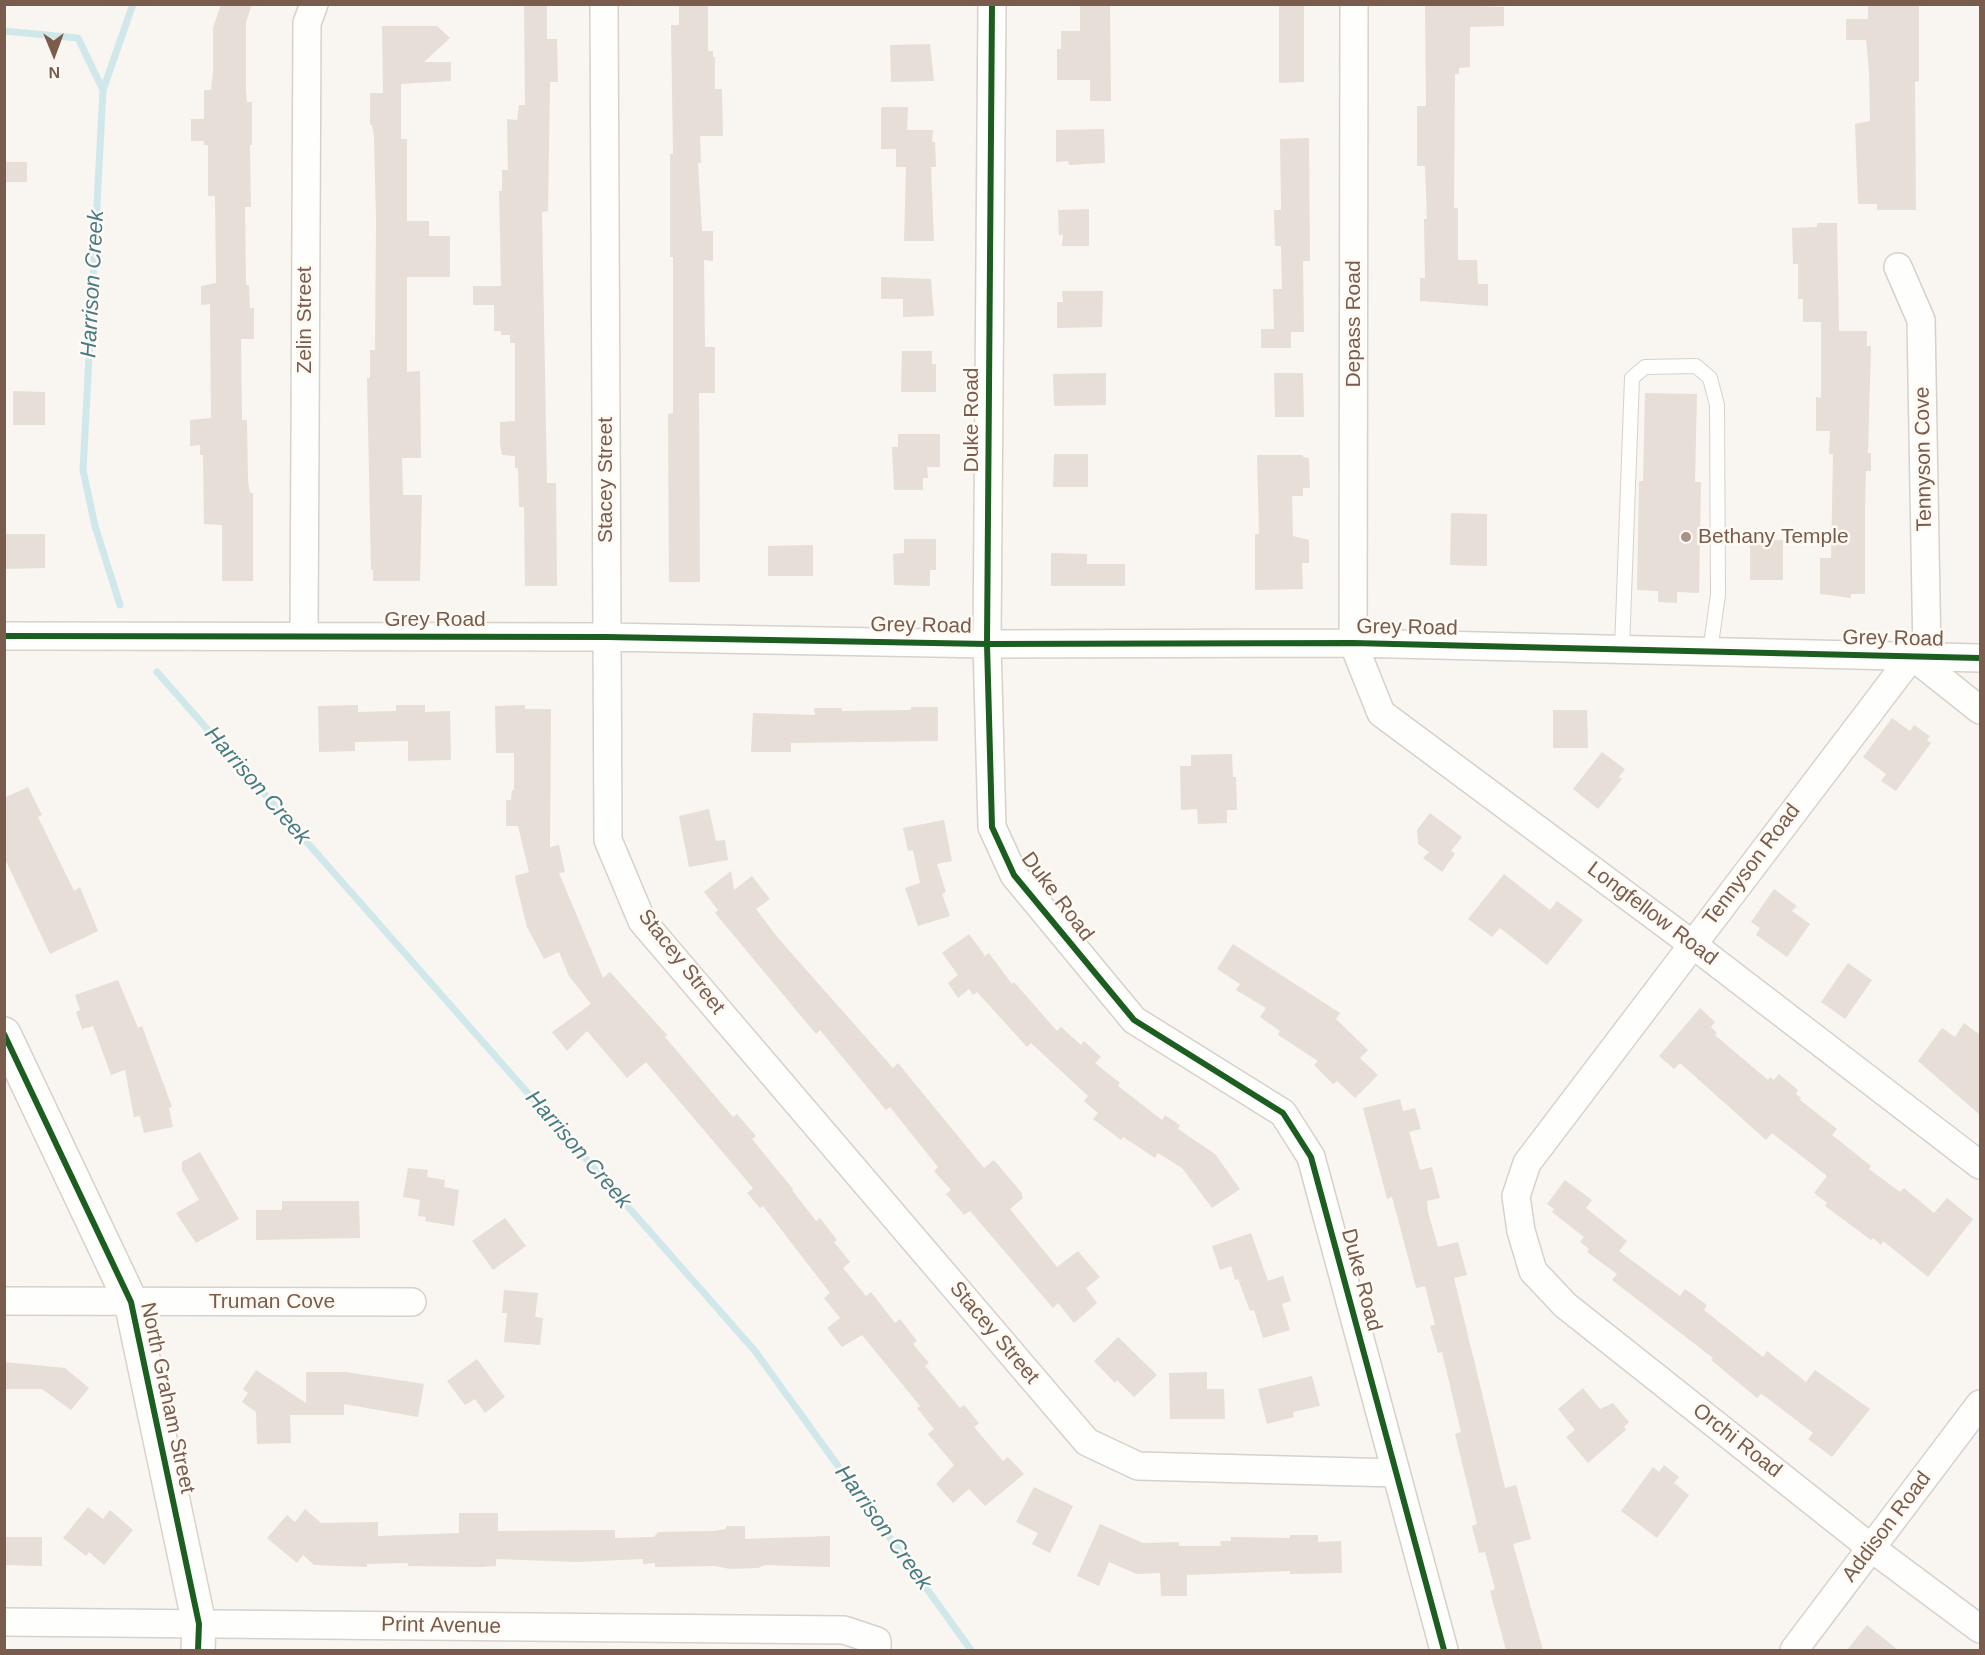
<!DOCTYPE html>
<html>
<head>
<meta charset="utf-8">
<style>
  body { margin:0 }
  #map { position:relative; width:1985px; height:1655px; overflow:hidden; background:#f9f5f0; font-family:Helvetica,sans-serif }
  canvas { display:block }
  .frame { position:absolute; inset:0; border:6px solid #7a5c4d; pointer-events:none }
  .north { position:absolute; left:24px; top:24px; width:60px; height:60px; -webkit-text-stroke:4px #fffaf3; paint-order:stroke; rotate:179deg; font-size:16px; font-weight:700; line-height:24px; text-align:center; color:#7a5c4d }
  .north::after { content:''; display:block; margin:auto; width:21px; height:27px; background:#7a5c4d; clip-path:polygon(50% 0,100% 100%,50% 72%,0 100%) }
</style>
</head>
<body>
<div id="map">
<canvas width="1985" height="1655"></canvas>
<div class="frame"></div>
<div class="north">N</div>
</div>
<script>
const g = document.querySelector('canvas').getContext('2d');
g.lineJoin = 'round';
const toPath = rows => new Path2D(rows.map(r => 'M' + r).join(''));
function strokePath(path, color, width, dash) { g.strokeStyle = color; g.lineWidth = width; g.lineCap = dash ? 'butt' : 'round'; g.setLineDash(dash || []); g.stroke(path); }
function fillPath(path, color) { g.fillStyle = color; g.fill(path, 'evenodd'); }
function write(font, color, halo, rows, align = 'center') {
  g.font = font + ' Helvetica,sans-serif'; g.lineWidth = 5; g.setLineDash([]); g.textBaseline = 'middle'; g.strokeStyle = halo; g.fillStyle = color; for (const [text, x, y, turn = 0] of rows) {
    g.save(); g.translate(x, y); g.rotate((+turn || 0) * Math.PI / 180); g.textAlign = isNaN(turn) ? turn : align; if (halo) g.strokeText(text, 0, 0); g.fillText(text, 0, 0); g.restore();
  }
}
const stream = toPath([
  [4,31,78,38,103,90,83,470,95,526,120,605],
  [103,90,133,4],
  [157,672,755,1351,971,1650]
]);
const building = toPath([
  [221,4,252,4,246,22,246,90,247,102,252,102,252,145,250,145,251,207,245,207,246,285,249,285,250,308,254,308,254,339,241,339,242,420,247,420,248,481,250,493,253,493,253,581,222,581,222,525,204,524,203,455,200,455,200,445,190,446,190,420,211,418,210,304,201,305,201,286,216,283,215,196,208,196,208,145,204,145,204,141,191,141,191,119,204,119,204,90,211,90,213,72,213,28],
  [524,4,547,4,547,39,557,39,558,82,550,82,548,211,542,212,547,483,556,483,557,586,525,586,524,507,519,507,518,468,515,468,515,456,502,455,500,443,500,422,515,421,515,343,510,343,510,335,501,335,501,331,494,331,494,305,473,305,473,286,501,286,499,191,502,191,502,170,508,170,507,119,517,120,519,105,525,105],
  [679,4,708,4,708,51,713,51,713,57,715,57,715,89,722,89,723,136,700,136,701,163,698,163,702,231,713,231,713,261,704,260,705,347,715,347,715,393,699,393,700,582,669,582,668,414,673,413,673,257,670,257,670,154,673,154,671,25,679,25],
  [1080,4,1110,4,1111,101,1090,101,1090,80,1057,80,1057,49,1061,49,1061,31,1080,31],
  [1279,4,1304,4,1304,82,1279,83],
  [1425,4,1504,7,1504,26,1470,27,1470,67,1459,68,1459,74,1455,74,1454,208,1458,208,1458,260,1477,260,1478,284,1488,284,1488,306,1420,301,1420,278,1425,278,1424,219,1427,219,1425,166,1417,166,1417,106,1426,106],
  [1868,4,1919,4,1919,81,1915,82,1916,210,1877,210,1877,204,1858,204,1855,124,1870,121,1869,70,1866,40,1846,40,1846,19,1868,19],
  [382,26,437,26,450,38,424,62,451,62,451,81,401,84,401,139,407,139,407,221,429,221,429,236,450,236,450,277,407,277,407,372,420,371,421,458,402,458,403,495,422,495,420,581,373,581,373,570,371,570,367,378,370,378,370,350,375,350,376,221,374,136,372,125,370,125,370,93,383,93],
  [930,44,934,81,891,82,890,45],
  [884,107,908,107,907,130,933,130,932,142,935,142,936,167,931,167,934,241,904,241,906,167,896,167,896,149,881,149,881,108],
  [1104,129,1105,163,1069,165,1068,161,1056,162,1056,130],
  [1309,138,1310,261,1303,261,1304,332,1291,332,1291,348,1261,348,1261,329,1274,329,1273,289,1282,289,1281,246,1275,246,1274,210,1281,210,1281,206,1280,139],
  [4,162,27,162,27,182,4,182],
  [1089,209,1089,246,1062,246,1063,235,1059,235,1058,210],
  [1817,223,1837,223,1839,331,1867,331,1867,346,1871,346,1868,453,1871,453,1871,471,1866,471,1865,511,1865,594,1851,594,1851,598,1820,594,1820,558,1831,558,1833,454,1829,454,1830,431,1816,431,1816,397,1821,398,1821,322,1803,322,1803,299,1798,299,1798,264,1793,264,1792,228,1817,227],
  [881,277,931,279,934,316,903,317,903,299,881,299],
  [1062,291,1103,291,1102,327,1057,328,1057,302,1063,302],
  [902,351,932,351,932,364,936,364,936,392,901,392],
  [1106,373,1106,405,1054,406,1053,374],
  [1274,373,1303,373,1304,417,1275,417],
  [13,391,45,392,45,425,13,425],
  [1645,393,1697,394,1695,482,1701,482,1699,593,1677,592,1677,603,1658,602,1658,591,1637,590,1639,481,1643,481],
  [898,434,940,434,940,467,927,467,928,478,923,478,923,490,894,490,892,447,898,447],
  [1054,454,1088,454,1088,487,1053,487],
  [1257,455,1303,455,1303,457,1309,458,1310,488,1303,488,1303,496,1292,496,1293,536,1309,540,1309,563,1302,563,1303,589,1255,590,1255,534,1259,534],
  [1451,513,1487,514,1487,566,1450,565],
  [4,534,45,534,45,568,4,569],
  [904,539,936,539,936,570,930,570,930,586,894,585,893,554,904,553],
  [1750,539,1783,540,1783,580,1750,580],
  [813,545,813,576,768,576,768,546],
  [1051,553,1087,554,1087,564,1125,564,1125,586,1051,586],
  [358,705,358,712,396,711,396,705,425,705,425,712,450,711,451,760,408,761,408,741,355,742,355,751,319,752,318,706],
  [525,705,525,709,551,709,550,847,559,845,565,872,559,873,603,978,610,972,667,1035,665,1037,733,1117,737,1114,756,1136,752,1139,793,1189,792,1190,816,1221,820,1218,837,1240,834,1242,850,1262,843,1268,866,1296,871,1292,895,1323,900,1319,917,1341,913,1344,929,1363,925,1366,960,1408,964,1405,979,1423,974,1427,1003,1461,1008,1457,1024,1474,985,1506,969,1489,953,1503,936,1484,954,1465,928,1434,934,1429,917,1408,920,1406,862,1335,842,1347,827,1328,840,1318,824,1298,830,1293,763,1206,760,1208,747,1193,753,1188,646,1062,627,1078,587,1031,567,1051,552,1032,591,1004,569,976,559,952,544,959,527,927,516,883,515,876,529,872,518,826,506,826,506,800,511,800,512,790,514,790,514,753,496,753,495,706],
  [911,707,938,707,938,741,791,743,791,752,751,752,753,713,815,715,814,708,842,708,842,711,911,710],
  [1553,710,1587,710,1588,748,1553,748],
  [1892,718,1910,731,1914,725,1930,736,1927,740,1931,743,1896,791,1881,781,1886,774,1863,757],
  [1602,752,1625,769,1619,777,1622,779,1598,809,1573,789],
  [1232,754,1233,777,1236,777,1237,810,1227,810,1227,823,1198,824,1197,809,1181,810,1180,766,1191,766,1191,755],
  [28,787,42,815,38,817,74,891,80,887,98,931,50,954,4,857,4,798],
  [709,809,716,841,725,840,728,860,689,867,679,816],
  [1430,813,1462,837,1451,851,1455,854,1442,872,1423,858,1429,852,1418,844,1417,830],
  [944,820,952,861,937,864,946,892,942,894,950,916,918,926,905,888,920,883,913,850,908,851,903,828],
  [731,871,734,890,752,876,770,899,756,909,778,938,893,1068,898,1063,984,1168,994,1160,1021,1192,1023,1198,1010,1209,1057,1267,1078,1251,1100,1277,1086,1288,1097,1303,1074,1323,1058,1303,1053,1308,970,1211,964,1215,946,1194,951,1190,934,1171,938,1167,890,1107,886,1110,820,1030,816,1034,715,913,718,910,704,892],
  [1504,874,1550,910,1557,901,1583,920,1547,965,1500,928,1492,937,1468,919],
  [1774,889,1797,906,1792,911,1810,924,1787,957,1756,935,1760,928,1751,922],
  [969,934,985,956,989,953,1012,984,1014,982,1057,1031,1061,1027,1081,1045,1084,1041,1101,1057,1095,1063,1120,1083,1118,1086,1162,1120,1165,1115,1180,1125,1178,1129,1215,1154,1240,1189,1212,1208,1182,1168,1158,1153,1155,1158,1123,1137,1121,1140,1093,1119,1098,1113,1084,1101,1088,1096,1031,1043,1027,1047,977,992,973,995,969,989,958,998,948,983,958,975,942,953],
  [1233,944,1340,1013,1336,1019,1368,1050,1360,1058,1378,1075,1355,1098,1337,1081,1333,1084,1314,1065,1318,1061,1278,1035,1280,1031,1260,1017,1266,1008,1236,990,1240,984,1217,969],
  [1848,963,1872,980,1845,1019,1821,1002],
  [118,980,138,1028,142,1026,172,1107,169,1108,173,1127,144,1133,140,1116,134,1117,125,1070,111,1075,93,1026,82,1029,76,1012,80,1010,75,995],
  [1700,1008,1715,1022,1711,1027,1717,1033,1715,1035,1768,1080,1770,1077,1774,1080,1779,1074,1798,1090,1796,1094,1801,1098,1800,1100,1837,1129,1832,1135,1871,1166,1869,1169,1900,1192,1904,1188,1934,1213,1947,1198,1973,1219,1928,1277,1883,1241,1881,1245,1873,1238,1871,1240,1825,1206,1827,1203,1814,1193,1827,1176,1772,1133,1766,1140,1680,1063,1674,1069,1659,1056],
  [1964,1023,1980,1035,1980,1115,1918,1061,1942,1028,1955,1037],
  [1400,1099,1403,1111,1415,1108,1421,1129,1409,1132,1420,1170,1432,1167,1440,1198,1427,1201,1428,1212,1438,1247,1458,1242,1467,1275,1454,1278,1505,1488,1516,1485,1531,1539,1513,1544,1543,1650,1506,1650,1490,1591,1495,1589,1485,1552,1479,1553,1472,1526,1477,1524,1455,1434,1461,1432,1442,1352,1438,1353,1430,1326,1435,1325,1425,1286,1416,1288,1398,1219,1392,1197,1387,1199,1371,1138,1363,1108],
  [200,1152,239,1219,196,1243,176,1213,199,1200,182,1170,182,1162],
  [408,1168,428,1170,427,1177,445,1180,444,1187,459,1190,454,1226,425,1221,426,1217,418,1216,420,1200,403,1197],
  [1565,1180,1592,1200,1586,1208,1627,1241,1619,1251,1680,1296,1685,1289,1707,1305,1704,1310,1763,1357,1767,1351,1806,1382,1815,1370,1870,1409,1832,1457,1808,1439,1813,1433,1766,1397,1761,1394,1757,1398,1711,1360,1713,1358,1612,1280,1617,1274,1587,1252,1589,1249,1580,1242,1584,1237,1552,1212,1554,1209,1547,1204],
  [282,1201,359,1201,360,1238,256,1240,256,1210,282,1210],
  [505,1218,526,1246,493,1270,472,1241],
  [1251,1233,1268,1281,1283,1276,1291,1301,1282,1304,1290,1330,1263,1338,1254,1310,1250,1311,1238,1279,1235,1280,1231,1266,1220,1270,1212,1246],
  [504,1290,538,1293,535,1317,543,1318,540,1345,504,1342,507,1313,502,1313],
  [1118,1337,1157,1375,1134,1397,1117,1380,1115,1383,1094,1361],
  [477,1359,505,1397,485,1413,475,1399,465,1405,447,1381],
  [4,1362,65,1368,89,1388,71,1410,42,1389,4,1389],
  [256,1370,306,1403,306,1372,346,1372,424,1384,418,1417,344,1404,344,1415,290,1415,291,1443,257,1444,256,1412,242,1402,248,1393,243,1389],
  [1207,1372,1207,1389,1224,1389,1225,1419,1170,1419,1169,1373],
  [1312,1376,1320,1406,1293,1412,1294,1417,1267,1424,1258,1389],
  [1583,1388,1600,1409,1613,1403,1629,1422,1624,1427,1626,1430,1588,1463,1566,1437,1575,1430,1558,1409],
  [1664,1465,1679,1477,1674,1483,1689,1495,1657,1538,1621,1511,1653,1467,1659,1472],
  [1034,1487,1073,1506,1050,1553,1032,1544,1038,1533,1016,1522],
  [88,1507,103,1519,110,1510,133,1530,104,1565,89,1552,86,1556,63,1538],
  [305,1509,321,1523,378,1522,378,1536,459,1533,459,1513,498,1513,498,1531,615,1530,615,1538,654,1537,658,1532,714,1531,726,1529,726,1526,745,1526,745,1539,830,1536,830,1567,765,1565,758,1568,730,1569,715,1566,655,1567,655,1563,643,1564,643,1559,577,1562,496,1559,496,1566,480,1567,408,1566,408,1563,367,1564,367,1567,314,1565,303,1555,297,1563,267,1538,287,1515,295,1522],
  [1100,1524,1143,1543,1179,1542,1179,1546,1221,1546,1220,1541,1231,1541,1231,1537,1290,1538,1290,1535,1318,1535,1318,1542,1341,1541,1342,1573,1290,1574,1290,1571,1187,1575,1187,1596,1161,1596,1160,1573,1137,1574,1109,1562,1099,1586,1077,1576],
  [4,1537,42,1537,42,1566,4,1565],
  [1867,1625,1898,1650,1847,1650]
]);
const lane = toPath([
  [1622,649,1632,378,1645,367,1696,366,1710,378,1717,405,1718,595,1710,651]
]);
const street = toPath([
  [604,4,608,840,642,921,1087,1442,1138,1466,1396,1473],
  [992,4,987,644,992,827,1014,875,1134,1020,1283,1113,1311,1157,1444,1650],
  [1354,4,1353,643,1381,713,1692,944,1980,1165],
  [1898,267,1921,320,1927,656],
  [4,636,607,637,987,644,1353,643,1980,658],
  [304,636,307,23,314,4],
  [1980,710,1912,656,1527,1163,1516,1196,1521,1231,1533,1271,1565,1305,1870,1547,1980,1629],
  [4,1301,412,1302],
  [4,1622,844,1630,877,1641,877,1650],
  [1794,1650,1980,1404]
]);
const secondary = toPath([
  [4,1034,131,1302,199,1624,198,1650]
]);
const cycleway = toPath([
  [992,4,987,644,992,827,1014,875,1134,1020,1283,1113,1311,1157,1444,1650],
  [4,636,607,637,987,644,1353,643,1980,658],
  [4,1034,131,1302,199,1624,198,1650]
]);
const markers = [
  [1686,537,6,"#a69286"]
];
const streetNames = [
  ["Zelin Street",305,320,-90],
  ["Depass Road",1354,324,-90],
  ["Duke Road",972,420,-90],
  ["Tennyson Cove",1924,459,-91],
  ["Stacey Street",606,480,-90],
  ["Grey Road",435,620],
  ["Grey Road",921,626,1],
  ["Grey Road",1407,628,1],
  ["Grey Road",1893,639,1],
  ["Tennyson Road",1752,865,-53],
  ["Duke Road",1057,897,53],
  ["Longfellow Road",1652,914,37],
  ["Stacey Street",681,962,52],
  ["Duke Road",1361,1280,75],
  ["Truman Cove",272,1302],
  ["Stacey Street",994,1333,50],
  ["North Graham Street",167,1398,78],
  ["Orchi Road",1737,1441,38],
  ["Addison Road",1887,1527,-53],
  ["Print Avenue",441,1626,1]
];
const poiNames = [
  ["Bethany Temple",1698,537]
];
const waterNames = [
  ["Harrison Creek",93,284,-87],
  ["Harrison Creek",257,786,49],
  ["Harrison Creek",578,1150,49],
  ["Harrison Creek",883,1528,54]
];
strokePath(stream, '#d0e8ea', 7);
fillPath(building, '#e6ded7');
strokePath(lane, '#d7d1cb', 16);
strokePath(street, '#d7d1cb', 30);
strokePath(secondary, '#d9d2cb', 36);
strokePath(lane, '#fefefd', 14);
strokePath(street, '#fefefd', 27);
strokePath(secondary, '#fefefd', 33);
strokePath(cycleway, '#1b5e20', 6);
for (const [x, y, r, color] of markers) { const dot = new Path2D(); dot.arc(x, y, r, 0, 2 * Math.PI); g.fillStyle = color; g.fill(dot); strokePath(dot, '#fffaf3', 2); }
write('21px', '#7a5c4d', '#fffaf3', streetNames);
write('21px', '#7a5c4d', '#fffaf3', poiNames, 'left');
write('italic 22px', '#437c86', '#fffaf3', waterNames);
</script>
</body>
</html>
